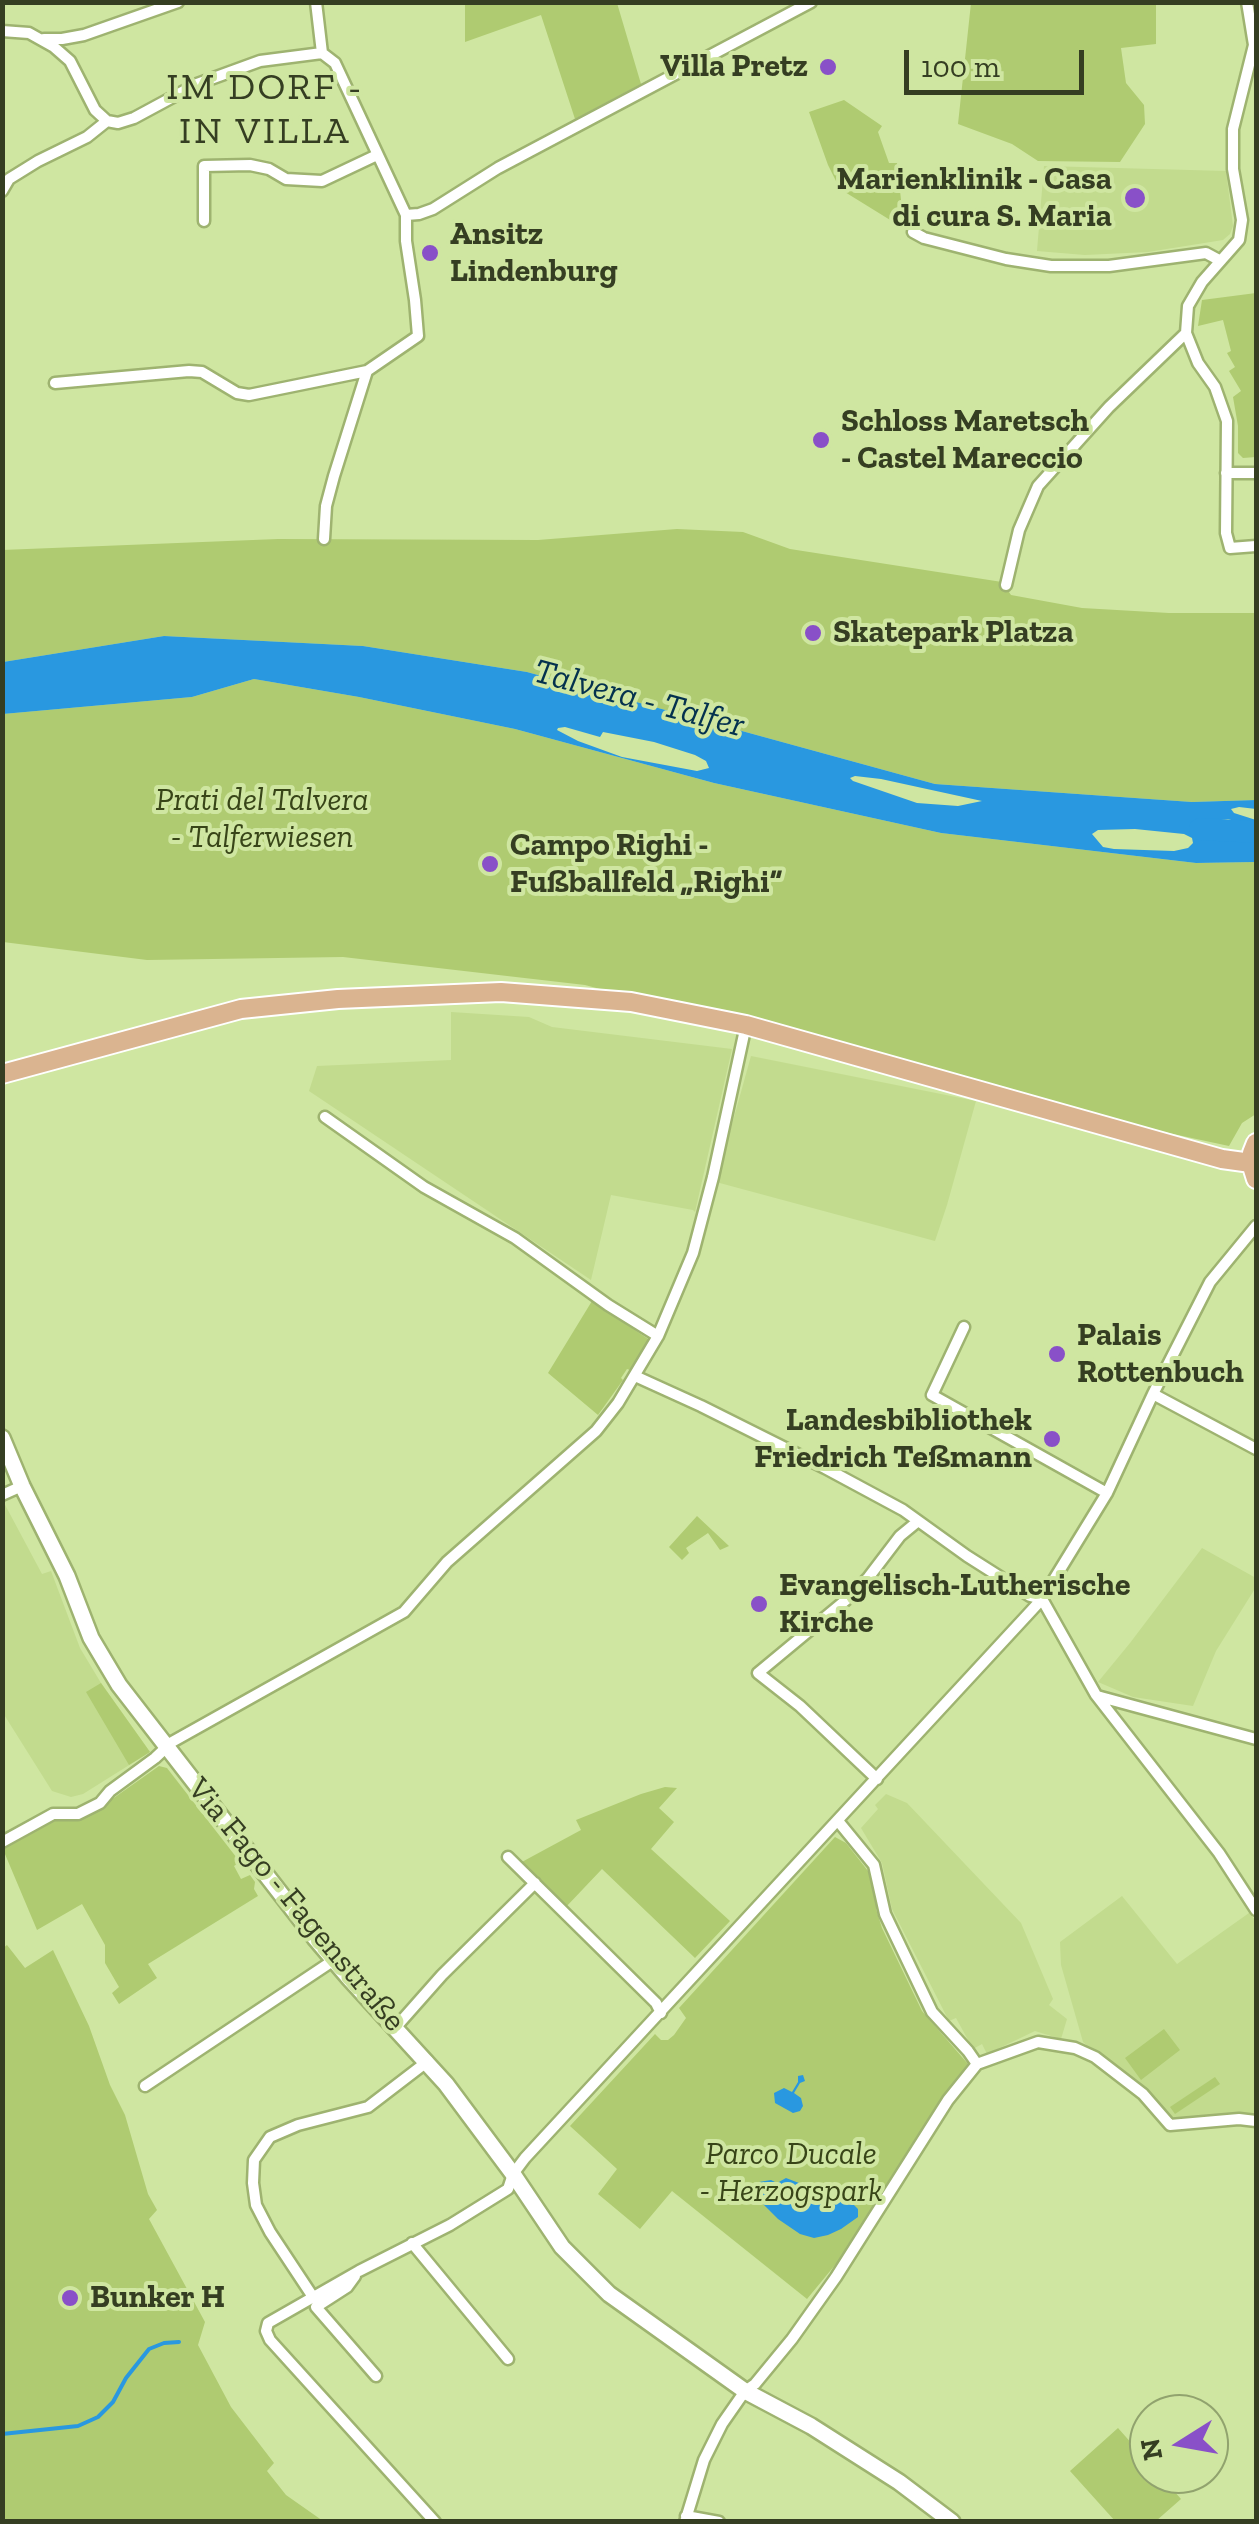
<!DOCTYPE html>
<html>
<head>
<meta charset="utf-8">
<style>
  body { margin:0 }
  #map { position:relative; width:1259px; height:2524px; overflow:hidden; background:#cfe6a1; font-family:"Zilla Slab",serif }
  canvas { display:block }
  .frame { position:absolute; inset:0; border:5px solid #353e22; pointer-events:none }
  .north { position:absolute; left:1129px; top:2394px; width:100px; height:100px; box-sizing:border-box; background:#cfe6a1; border:2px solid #91a36e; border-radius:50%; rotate:259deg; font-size:28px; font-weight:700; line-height:40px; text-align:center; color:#353e22 }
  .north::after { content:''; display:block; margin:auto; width:35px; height:45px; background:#8950c8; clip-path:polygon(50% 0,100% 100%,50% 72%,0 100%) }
  .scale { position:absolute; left:904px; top:50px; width:180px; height:45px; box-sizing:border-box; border:5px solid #353e22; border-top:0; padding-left:12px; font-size:30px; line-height:35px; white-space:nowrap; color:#353e22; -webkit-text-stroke:8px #cfe6a1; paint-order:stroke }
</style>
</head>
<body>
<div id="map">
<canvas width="1259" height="2524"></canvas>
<div class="frame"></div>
<div class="north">N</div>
<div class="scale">100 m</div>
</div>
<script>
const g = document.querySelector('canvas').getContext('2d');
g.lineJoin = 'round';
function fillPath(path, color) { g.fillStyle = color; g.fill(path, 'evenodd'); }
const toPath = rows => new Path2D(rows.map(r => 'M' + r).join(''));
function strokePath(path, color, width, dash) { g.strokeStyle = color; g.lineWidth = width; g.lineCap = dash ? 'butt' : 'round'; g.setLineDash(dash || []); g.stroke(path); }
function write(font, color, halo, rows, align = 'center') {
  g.font = font + ' "Zilla Slab",serif'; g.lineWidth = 8; g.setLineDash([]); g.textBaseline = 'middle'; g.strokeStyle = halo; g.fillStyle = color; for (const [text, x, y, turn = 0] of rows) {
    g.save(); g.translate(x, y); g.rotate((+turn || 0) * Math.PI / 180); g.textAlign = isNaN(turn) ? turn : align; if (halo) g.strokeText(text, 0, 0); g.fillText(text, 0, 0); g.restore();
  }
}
const built = toPath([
  [1044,166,1226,171,1233,226,1230,234,1223,240,1148,252,1085,255,1037,251],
  [451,1012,529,1017,552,1027,732,1049,695,1212,693,1210,611,1195,591,1280,309,1091,317,1066,451,1060],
  [751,1056,976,1101,947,1205,935,1241,716,1182],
  [3,1501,42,1574,51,1571,80,1648,101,1683,150,1752,83,1794,71,1797,52,1791,3,1713],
  [1202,1548,1256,1578,1256,1587,1216,1651,1193,1706,1133,1697,1098,1682,1130,1643],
  [886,1794,907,1803,1021,1923,1053,1999,1049,2005,1067,2019,1061,2039,1035,2031,987,2054,982,2044,973,2049,956,2018,949,2021,892,1909,882,1863,861,1828,878,1809,875,1805],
  [1122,1896,1177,1964,1249,1913,1256,1921,1256,2116,1171,2122,1083,2042,1061,1965,1060,1942]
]);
const green = toPath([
  [465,3,617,3,641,84,575,119,541,15,465,42],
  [971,3,1156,3,1156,44,1121,48,1126,83,1144,105,1145,124,1120,162,1038,161,1012,144,958,124],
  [844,100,882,126,878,132,889,163,897,163,902,209,895,223,840,189,828,165,809,112],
  [1256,293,1256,457,1243,458,1238,453,1238,426,1233,397,1241,391,1229,371,1235,367,1227,353,1231,351,1223,320,1198,326,1202,300],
  [677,529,743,532,790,549,1002,582,1011,595,1082,608,1169,613,1256,613,1256,800,1192,802,935,784,527,672,363,646,164,636,3,662,2,550,278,539,538,540],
  [254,679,359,697,515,729,714,783,941,833,1196,863,1256,862,1256,1114,1242,1123,1229,1146,1052,1108,585,985,343,957,147,960,3,942,3,714,192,697],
  [592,1301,651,1341,630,1370,627,1369,621,1378,623,1380,598,1415,548,1373],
  [697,1516,729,1546,720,1550,708,1533,686,1548,689,1553,682,1560,669,1547],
  [101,1683,150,1752,129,1765,86,1692],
  [159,1766,167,1768,240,1862,234,1866,241,1879,250,1875,255,1882,254,1889,258,1896,148,1964,157,1978,119,2004,112,1993,119,1987,105,1963,105,1945,82,1904,37,1930,2,1847,49,1821,84,1819],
  [665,1787,677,1788,659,1808,674,1822,651,1849,730,1921,695,1958,602,1869,565,1908,520,1863,581,1830,576,1820,641,1794],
  [835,1837,846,1843,868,1871,876,1885,877,1898,876,1909,882,1928,922,2011,968,2064,950,2091,946,2092,939,2104,939,2109,840,2259,807,2299,672,2191,640,2229,598,2194,617,2169,570,2126,655,2034,661,2040,668,2040,674,2035,686,2018,679,2008],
  [7,1945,25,1968,53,1950,89,2026,110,2085,125,2115,148,2194,157,2210,149,2219,205,2322,198,2345,231,2407,274,2463,267,2471,286,2495,323,2521,3,2521,2,1949],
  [1164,2029,1180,2050,1141,2080,1125,2058],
  [1215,2077,1220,2084,1175,2114,1170,2107],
  [1118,2428,1149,2463,1149,2474,1159,2474,1181,2499,1156,2521,1115,2521,1070,2471]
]);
const water = toPath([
  [164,636,363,646,527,672,935,784,1192,802,1256,800,1256,809,1239,807,1231,809,1234,813,1256,820,1256,823,1241,823,1228,819,1220,820,1233,835,1256,838,1256,862,1196,863,941,833,714,783,515,729,359,697,254,679,192,697,3,714,3,662],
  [565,727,600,737,603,732,654,742,695,755,706,761,709,768,697,771,622,757,578,741,557,730,558,728],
  [855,776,881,779,982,801,958,806,917,803,853,781,850,778],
  [1135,829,1184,834,1192,838,1193,843,1188,848,1174,851,1114,849,1103,847,1092,834,1098,830],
  [803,2075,805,2081,800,2083,794,2093,801,2098,803,2106,800,2111,793,2113,775,2103,774,2093,784,2088,792,2092,798,2082,798,2076],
  [786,2178,799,2183,810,2193,822,2196,843,2194,858,2209,858,2217,841,2229,828,2235,814,2238,800,2234,778,2219,760,2201,754,2191,756,2184,759,2182,771,2180,777,2183]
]);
const stream = toPath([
  [2,2434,78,2426,98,2417,113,2402,126,2378,149,2349,164,2343,179,2342]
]);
const river = toPath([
  [1200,829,1256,832]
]);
const street = toPath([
  [316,2,322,53],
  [1247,2,1254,45,1233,129,1233,169,1242,220,1239,240,1202,282,1188,306,1186,333,1198,363,1215,387,1227,421,1226,533,1230,548,1256,546],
  [2,31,29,33,54,47,70,61,95,110,107,121,118,123,134,118,197,84,260,61,322,53],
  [44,39,62,39,84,35,178,2],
  [322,53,335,63,406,215,419,214,433,209,498,168,811,2],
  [2,191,9,179,38,161,87,137,107,121],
  [204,221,204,166,250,165,269,169,286,179,322,181,377,155],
  [913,232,924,238,1006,259,1051,266,1109,266,1206,253,1219,260],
  [55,383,189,371,202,372,237,393,249,395,367,371],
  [1226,473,1256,473],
  [324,539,326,506,334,476,367,371,418,336,415,300,406,241,406,215],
  [1006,585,1019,530,1038,486,1109,407,1186,333],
  [325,1117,424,1187,515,1238,608,1305,658,1336],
  [964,1327,932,1395,1107,1493],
  [635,1376,701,1406,825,1468,903,1510,967,1556,1030,1596,1042,1599],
  [1153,1394,1256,1449],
  [2,1495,22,1486],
  [1042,1599,1096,1695,1219,1853,1256,1910],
  [1097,1696,1256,1739],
  [877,1779,800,1706,758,1673,846,1600,868,1578,900,1536,917,1522],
  [838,1821,874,1865,885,1914,932,2012,968,2051,977,2064],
  [2,1842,53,1814,78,1814,100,1803,110,1791,155,1758,172,1742,404,1612,447,1562,596,1431,618,1403,658,1336,693,1253,713,1177,746,1025],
  [508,1857,656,2003,661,2013],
  [396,2027,442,1975,535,1883],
  [977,2064,1038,2042,1075,2048,1095,2057,1143,2094,1170,2125,1239,2119,1256,2121],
  [145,2086,334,1960],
  [412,2243,508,2359],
  [355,2276,347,2287,316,2307,376,2376],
  [313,2297,270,2232,256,2205,253,2183,254,2160,270,2137,298,2125,368,2107,428,2061],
  [686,2516,719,2522],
  [435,2522,270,2340,266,2331,268,2323,359,2271,450,2225,508,2189,513,2174,525,2158,1031,1611,1042,1599,1107,1493,1153,1394,1210,1282,1256,1226],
  [685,2522,704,2460,722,2424,745,2391,755,2384,792,2339,836,2277,948,2100,977,2064]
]);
const secondary = toPath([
  [2,1438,22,1486,67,1576,91,1638,119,1685,315,1938,349,1978,446,2084,513,2174,562,2247,609,2294,745,2391,811,2426,899,2482,952,2522]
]);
const primary = toPath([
  [2,1074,241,1009,338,999,501,992,631,1002,746,1025,1222,1159,1251,1163],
  [1256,1143,1252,1153,1251,1163,1256,1179]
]);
const markers = [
  [828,67,10,"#8950c8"],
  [1135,198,12,"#8950c8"],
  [430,253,10,"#8950c8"],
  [821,440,10,"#8950c8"],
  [813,633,10,"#8950c8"],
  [490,864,10,"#8950c8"],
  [1057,1354,10,"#8950c8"],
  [1052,1439,10,"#8950c8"],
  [759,1604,10,"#8950c8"],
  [70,2298,10,"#8950c8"]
];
const poiNames = [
  ["Villa Pretz",808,67,"right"],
  ["Marienklinik - Casa",1112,180,"right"],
  ["di cura S. Maria",1112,217,"right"],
  ["Ansitz",450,235],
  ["Lindenburg",450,272],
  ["Schloss Maretsch",841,422],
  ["- Castel Mareccio",841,459],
  ["Skatepark Platza",833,633],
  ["Campo Righi -",510,846],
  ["Fußballfeld „Righi“",510,883],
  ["Palais",1077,1336],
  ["Rottenbuch",1077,1373],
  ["Landesbibliothek",1032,1421,"right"],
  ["Friedrich Teßmann",1032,1458,"right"],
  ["Evangelisch-Lutherische",779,1586],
  ["Kirche",779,1623],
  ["Bunker H",90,2298]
];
const parkNames = [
  ["Prati del Talvera",262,801],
  ["- Talferwiesen",262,838],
  ["Parco Ducale",791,2155],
  ["- Herzogspark",791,2192]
];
const streetNames = [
  ["Via Fago - Fagenstraße",296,1905,50]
];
const waterNames = [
  ["Talvera - Talfer",639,699,15]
];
const quarterNames = [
  ["IM DORF -",265,88],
  ["IN VILLA",265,132]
];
fillPath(built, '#c2db8e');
fillPath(green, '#afcb71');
fillPath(water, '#2998e0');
strokePath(stream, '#2998e0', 4);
strokePath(river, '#2998e0', 22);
strokePath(street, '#9eb370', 15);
strokePath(secondary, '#9eb370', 20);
strokePath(primary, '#fff', 22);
strokePath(street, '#fff', 10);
strokePath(secondary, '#fff', 15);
strokePath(primary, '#dab490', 18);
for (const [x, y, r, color] of markers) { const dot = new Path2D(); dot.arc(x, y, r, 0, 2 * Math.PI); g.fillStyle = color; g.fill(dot); strokePath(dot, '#cfe6a1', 4); }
write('bold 32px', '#353e22', '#cfe6a1', poiNames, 'left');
write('italic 32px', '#384518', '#cfe6a1', parkNames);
write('32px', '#353e22', '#cfe6a1', streetNames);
write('italic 35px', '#04314e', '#cfe6a1', waterNames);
g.letterSpacing = '2.5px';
write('38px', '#353e22', '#cfe6a1', quarterNames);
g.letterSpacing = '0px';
</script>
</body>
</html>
